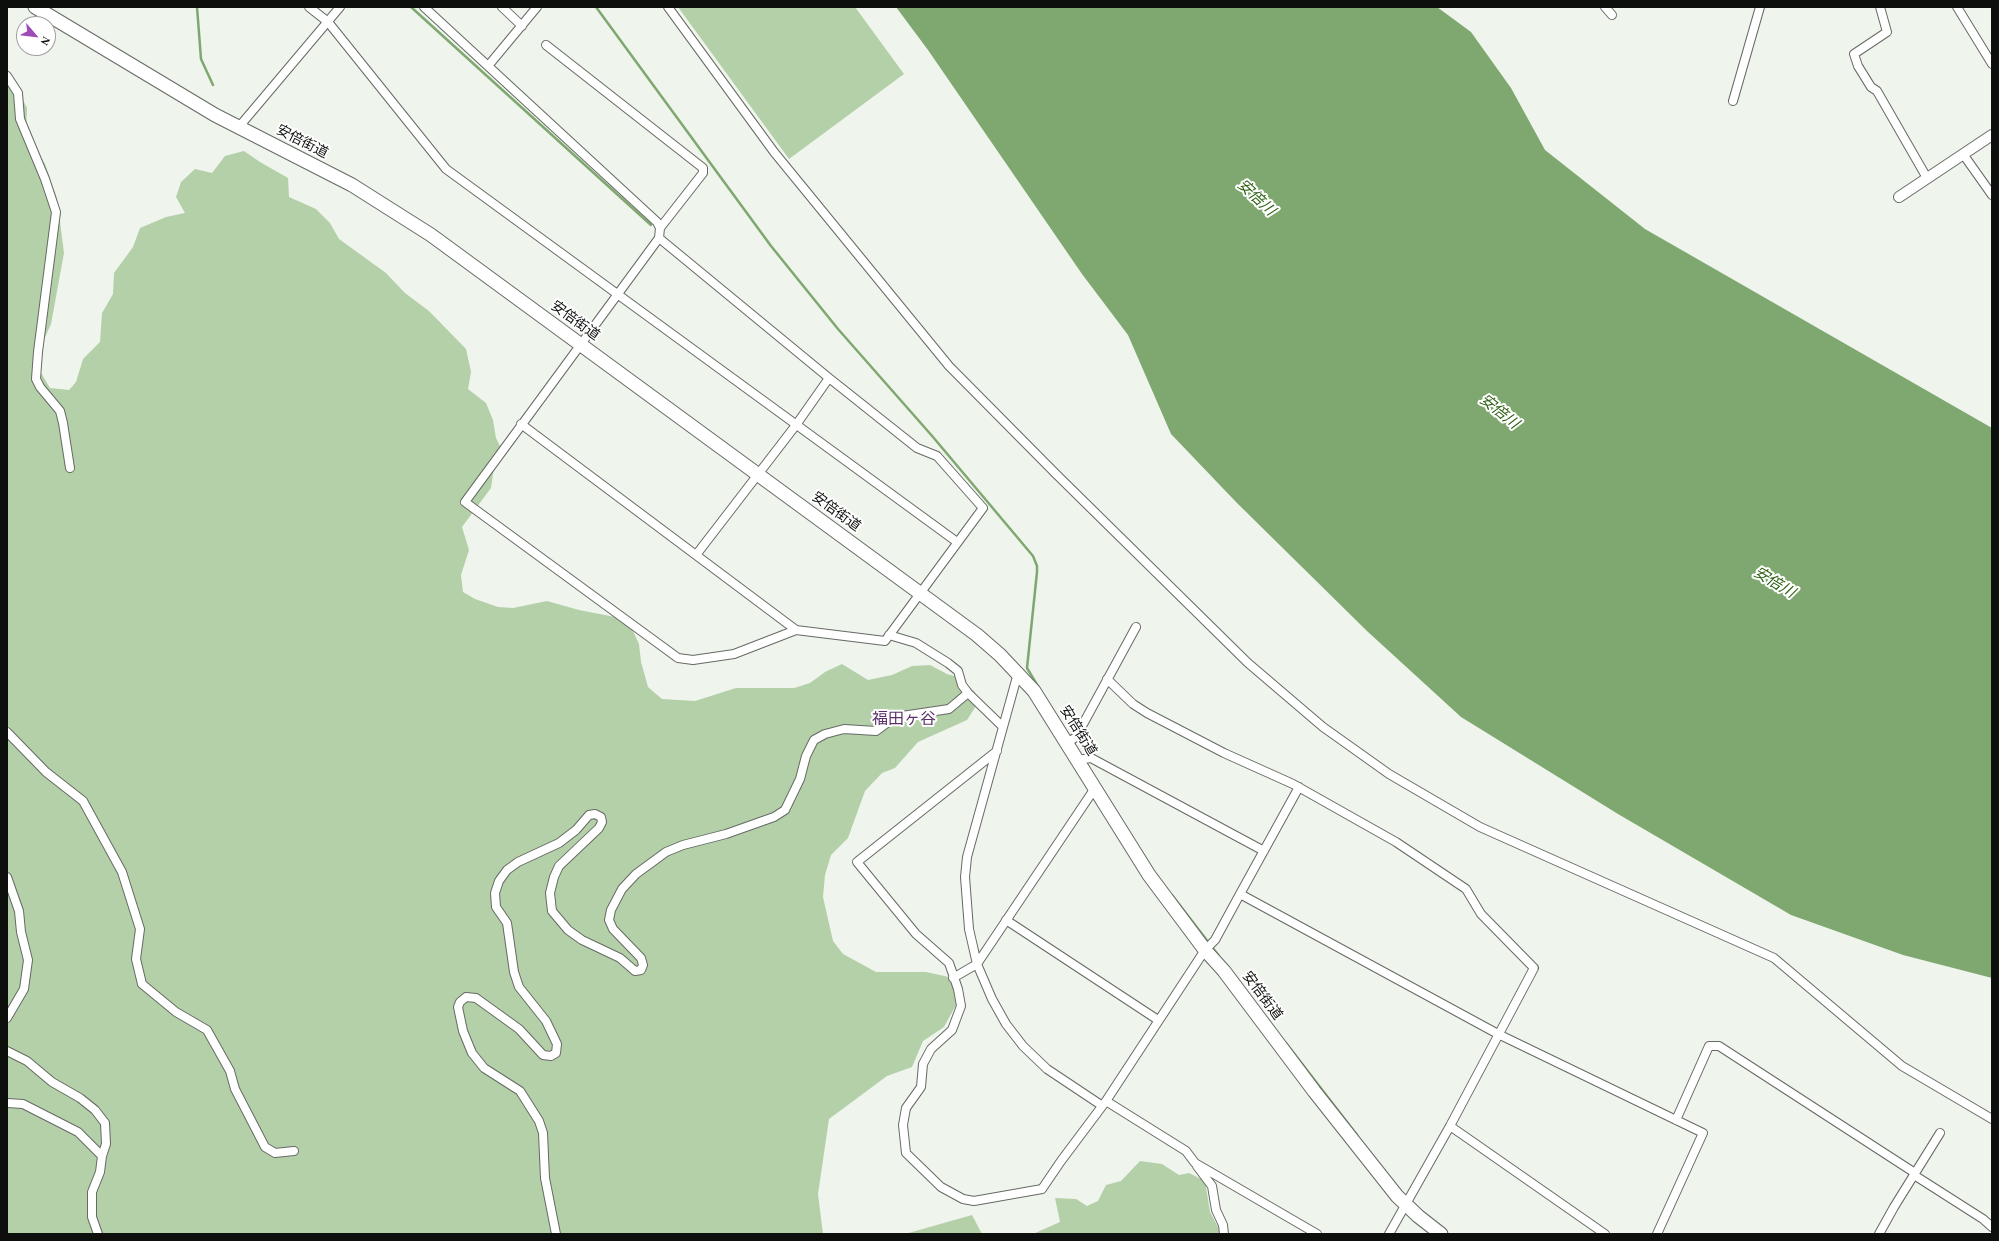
<!DOCTYPE html>
<html>
<head>
<meta charset="utf-8">
<style>
  body { margin:0 }
  #map { position:relative; width:1999px; height:1241px; overflow:hidden; background:#eff4ed; font-family:"Times New Roman",serif }
  canvas { display:block }
  .frame { position:absolute; inset:0; border:8px solid #0d0f0c; pointer-events:none }
  .north { position:absolute; left:16px; top:16px; width:40px; height:40px; box-sizing:border-box; background:#fff; border:1px solid #9e9f9e; border-radius:50%; rotate:118deg; font-size:11px; font-weight:700; line-height:16px; text-align:center; color:#0d0f0c }
  .north::after { content:''; display:block; margin:auto; width:14px; height:18px; background:#9e4ab8; clip-path:polygon(50% 0,100% 100%,50% 72%,0 100%) }
</style>
</head>
<body>
<div id="map">
<canvas width="1999" height="1241"></canvas>
<div class="frame"></div>
<div class="north">N</div>
</div>
<script>
const g = document.querySelector('canvas').getContext('2d');
g.lineJoin = 'round';
function fillPath(path, color) { g.fillStyle = color; g.fill(path, 'evenodd'); }
const toPath = rows => new Path2D(rows.map(r => 'M' + r).join(''));
function strokePath(path, color, width, dash) { g.strokeStyle = color; g.lineWidth = width; g.lineCap = dash ? 'butt' : 'round'; g.setLineDash(dash || []); g.stroke(path); }
function write(font, color, halo, rows, align = 'center') {
  g.font = font + ' "Times New Roman","Noto Sans JP",serif'; g.lineWidth = 4; g.setLineDash([]); g.textBaseline = 'middle'; g.strokeStyle = halo; g.fillStyle = color; for (const [text, x, y, turn = 0] of rows) {
    g.save(); g.translate(x, y); g.rotate((+turn || 0) * Math.PI / 180); g.textAlign = isNaN(turn) ? turn : align; if (halo) g.strokeText(text, 0, 0); g.fillText(text, 0, 0); g.restore();
  }
}
const green = toPath([
  [678,7,855,7,904,74,789,159],
  [7,68,27,108,26,134,45,164,57,198,64,253,51,324,43,342,40,371,50,388,69,390,76,382,83,359,100,342,102,313,113,294,114,273,133,247,140,228,166,217,185,213,176,197,181,182,195,169,212,173,225,156,244,151,260,162,288,178,289,197,316,209,330,223,339,239,386,273,405,293,429,311,466,349,471,372,468,389,486,403,493,420,496,438,502,450,494,467,491,488,462,527,469,550,461,575,463,592,475,599,498,607,513,608,547,601,579,610,615,617,632,629,639,644,641,662,648,687,662,699,695,701,736,688,794,688,810,683,825,672,842,664,868,680,892,675,912,666,930,665,947,674,958,677,975,692,976,706,967,720,918,742,895,768,882,773,865,791,848,838,831,855,825,875,823,897,833,941,843,954,876,972,926,972,949,977,954,991,956,1005,944,1027,923,1041,912,1067,887,1076,829,1119,818,1194,823,1234,7,1234],
  [1140,1161,1162,1164,1179,1175,1189,1173,1205,1181,1210,1212,1218,1227,1220,1234,1033,1234,1060,1222,1055,1198,1076,1199,1087,1206,1098,1201,1106,1185,1121,1181],
  [972,1215,982,1234,905,1234]
]);
const water = toPath([
  [896,7,1437,7,1471,32,1511,88,1545,150,1645,229,1992,428,1992,978,1903,955,1791,915,1618,814,1461,717,1367,631,1237,503,1171,434,1128,335,1082,274,928,50]
]);
const stream = toPath([
  [197,7,201,59,213,85],
  [411,7,651,225],
  [596,7,771,246,838,329,933,437,1033,556,1037,566,1037,572,1027,668,1039,688],
  [1172,895,1219,956],
  [1286,1043,1357,1135]
]);
const minor = toPath([
  [309,7,328,22,446,169,957,542],
  [424,7,657,222,660,228,659,238],
  [502,7,522,26],
  [668,7,774,152,949,366,1056,474,1248,663,1323,727,1389,774,1480,827,1774,958,1902,1066,1992,1119],
  [1605,7,1612,15],
  [1880,7,1887,32,1854,54,1858,66,1871,87,1877,91,1927,178],
  [1957,7,1992,64],
  [546,45,703,168,703,173,660,228],
  [488,66,537,7],
  [7,76,18,93,20,119,45,179,56,212,38,352,36,379,40,387,60,411,63,423,70,468],
  [1733,101,1760,7],
  [238,128,340,7],
  [1963,154,1992,195],
  [659,238,829,378,917,448,937,456,983,508,885,641,796,630,734,654,693,660,678,658,465,502,659,238],
  [521,424,796,630],
  [696,555,796,425,829,378],
  [889,635,916,643,948,663,958,671,962,685,968,693,1002,726],
  [1018,673,967,857,965,877,969,929,977,964,992,999,1006,1024,1023,1046,1047,1069,1101,1105],
  [1107,679,1133,704,1147,713,1224,753,1293,784,1396,842,1466,889,1481,914,1534,968,1450,1126,1389,1234],
  [7,732,46,772,83,801,122,872,140,929,136,959,142,984,176,1012,207,1030,230,1071,235,1089,265,1147,275,1153,294,1151],
  [1067,743,1076,737,1136,627],
  [997,751,857,862,916,934,949,963,958,989,961,1006,952,1030,931,1049,923,1064,921,1087,906,1108,903,1125,906,1153,941,1187,963,1199,974,1201,1042,1189,1061,1161,1106,1101,1205,950,1215,940,1240,894,1498,1034,1703,1133,1657,1234],
  [1077,760,1091,758,1264,851],
  [7,877,19,911,21,932,28,960,24,989,7,1018],
  [1240,894,1299,787],
  [1006,920,1158,1020],
  [953,978,977,964,1095,788],
  [7,1051,27,1061,52,1082,80,1098,95,1110,105,1123,106,1144,102,1156,100,1172,92,1192,92,1217,98,1234],
  [1106,1101,1186,1151,1195,1163,1317,1234],
  [7,1103,23,1104,78,1132,102,1156],
  [1676,1120,1709,1046,1719,1046,1915,1173],
  [1450,1126,1605,1234],
  [1197,1166,1212,1186,1216,1210,1223,1225,1224,1234],
  [1914,1175,1983,1219,1992,1227],
  [556,1234,545,1178,543,1133,539,1121,520,1091,484,1068,472,1053,463,1031,458,1007,460,1002,466,997,476,998,519,1029,543,1055,551,1056,556,1053,557,1044,546,1021,519,987,514,972,507,923,496,907,495,893,499,881,507,870,518,862,559,843,576,830,589,815,595,814,601,817,602,822,599,828,559,866,554,877,550,893,552,911,568,930,582,940,620,958,635,971,641,970,643,965,641,958,613,929,609,920,611,910,622,889,636,874,666,852,683,845,726,834,774,817,785,810,800,779,806,756,814,740,825,734,844,729,876,731,895,717,949,709,968,693],
  [1879,1234,1894,1207,1940,1133]
]);
const tertiary = toPath([
  [1899,197,1992,135]
]);
const primary = toPath([
  [35,7,215,115,352,185,431,235,977,635,1000,655,1034,691,1149,875,1205,950,1224,971,1314,1091,1397,1196,1418,1216,1441,1234]
]);
const streetNames = [
  ["安倍街道",302,142,27],
  ["安倍街道",575,321,36],
  ["安倍街道",836,512,36],
  ["安倍街道",1078,731,58],
  ["安倍街道",1262,996,53]
];
const waterNames = [
  ["安倍川",1256,198,43],
  ["安倍川",1499,412,39],
  ["安倍川",1774,583,31]
];
const quarterNames = [
  ["福田ヶ谷",904,720]
];
fillPath(green, '#b4d0a9');
fillPath(water, '#7fa870');
strokePath(stream, '#7fa870', 2.5);
strokePath(minor, '#666a64', 10);
strokePath(tertiary, '#666a64', 12);
strokePath(primary, '#666a64', 15);
strokePath(minor, '#fff', 8);
strokePath(tertiary, '#fff', 10);
strokePath(primary, '#fff', 13);
write('14px', '#0d0f0c', '#fff', streetNames);
write('italic 15px', '#2d6111', '#fff', waterNames);
write('16px', '#5b3268', '#fff', quarterNames);
</script>
</body>
</html>
